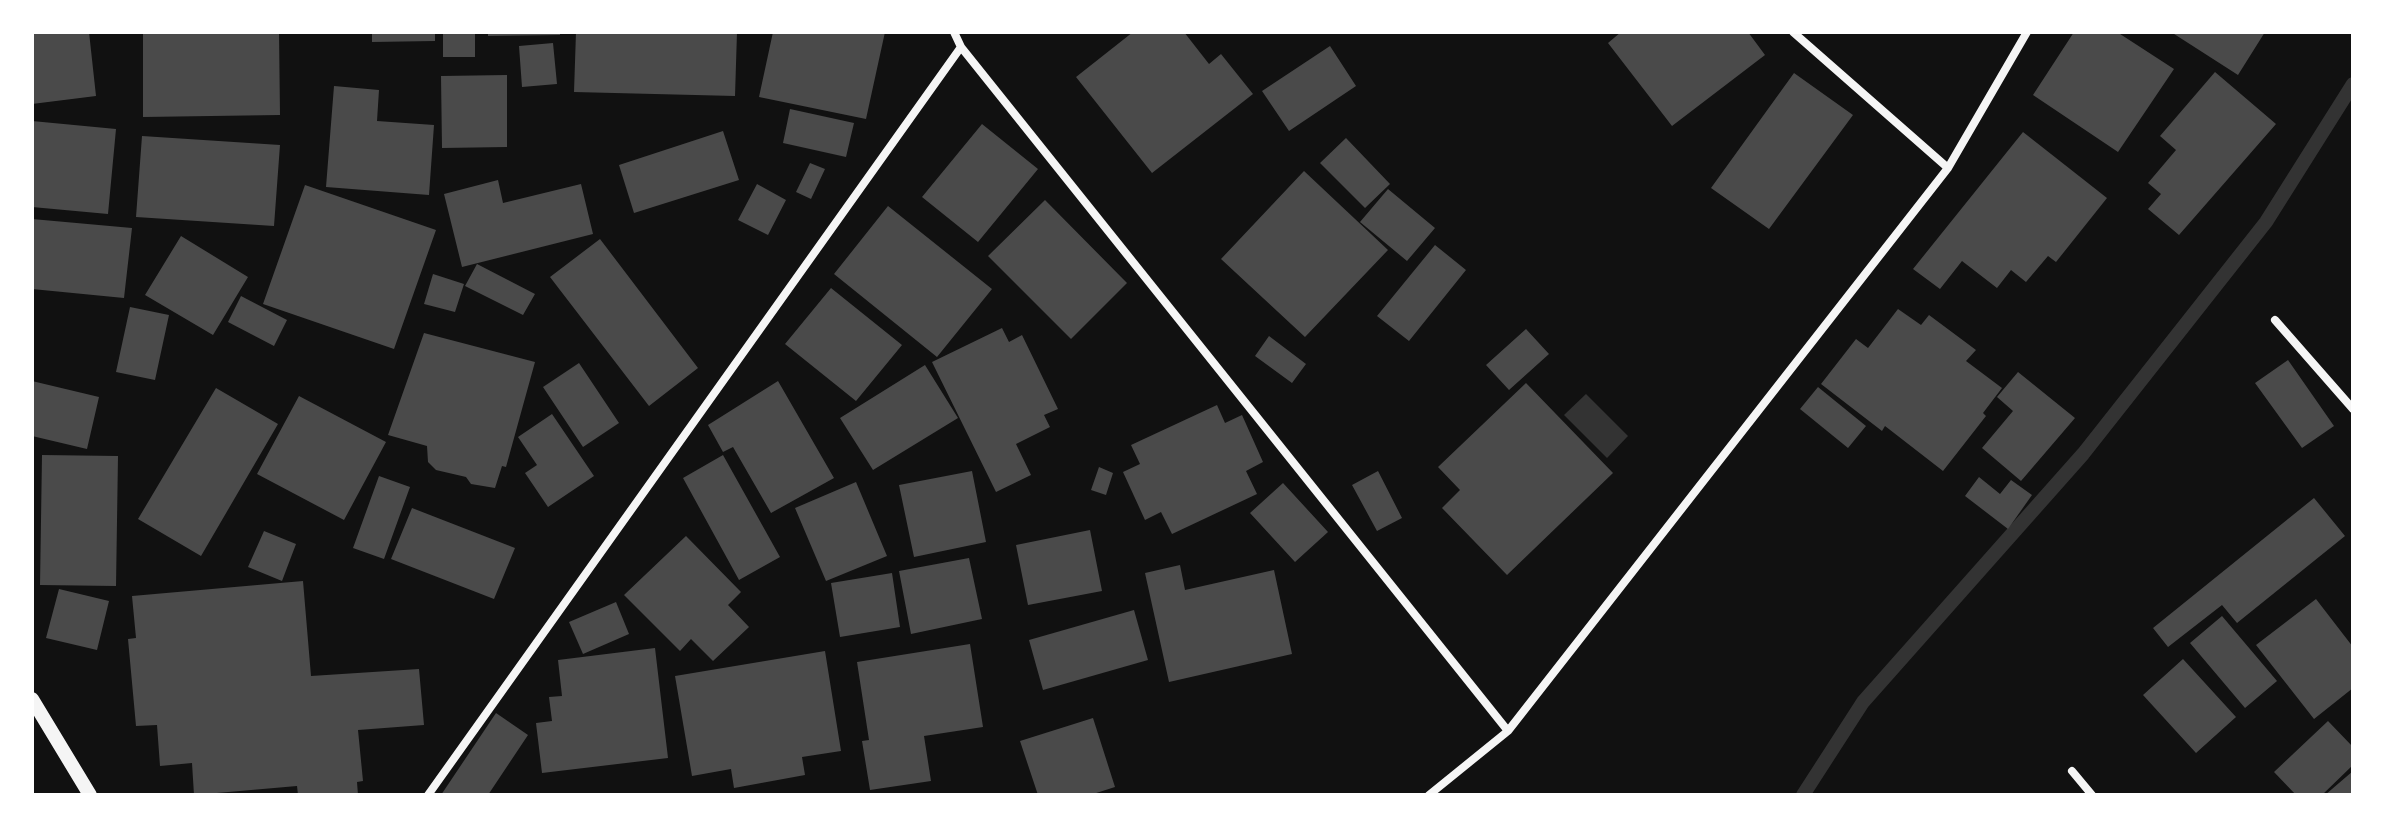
<!DOCTYPE html>
<html>
<head>
<meta charset="utf-8">
<style>
  body { margin:0 }
  #map { position:relative; width:2385px; height:827px; overflow:hidden; background:#111; font-family:"Zilla Slab",serif }
  canvas { display:block }
  .frame { position:absolute; inset:0; border:34px solid #fff; pointer-events:none }
</style>
</head>
<body>
<div id="map">
<canvas width="2385" height="827"></canvas>
<div class="frame"></div>
</div>
<script>
const g = document.querySelector('canvas').getContext('2d');
g.lineJoin = 'round';
function fillPath(path, color) { g.fillStyle = color; g.fill(path, 'evenodd'); }
const toPath = rows => new Path2D(rows.map(r => 'M' + r).join(''));
function strokePath(path, color, width, dash) { g.strokeStyle = color; g.lineWidth = width; g.lineCap = dash ? 'butt' : 'round'; g.setLineDash(dash || []); g.stroke(path); }
const water = toPath([
  [1586,394,1628,436,1607,458,1564,415]
]);
const stream = toPath([
  [1803,795,1863,702,2083,454,2266,222,2353,84]
]);
const building = toPath([
  [32,32,89,32,96,96,32,104],
  [143,32,279,32,280,115,143,117],
  [372,32,435,32,435,41,372,42],
  [443,32,475,32,475,57,443,57],
  [488,32,560,32,560,35,488,36],
  [576,32,737,32,735,96,574,92],
  [773,32,885,32,866,119,759,97],
  [1133,32,1184,32,1209,64,1221,54,1253,94,1152,173,1076,77],
  [1621,32,1748,32,1765,55,1672,126,1608,43],
  [2074,32,2117,32,2174,69,2118,152,2033,95],
  [2171,32,2265,32,2238,75],
  [553,43,557,84,522,87,519,46],
  [1330,46,1356,86,1289,131,1262,91],
  [2215,72,2276,124,2179,235,2148,209,2161,194,2148,183,2176,150,2160,136],
  [1794,73,1853,115,1769,229,1711,188],
  [507,75,507,147,442,148,441,76],
  [334,86,379,90,377,121,434,125,429,195,326,187],
  [790,109,854,123,846,157,783,143],
  [32,121,116,129,108,214,32,207],
  [982,124,1038,169,978,242,922,197],
  [723,131,739,180,634,213,619,165],
  [2023,132,2107,198,2056,262,2048,256,2026,282,2011,270,1997,288,1962,261,1940,289,1913,269],
  [142,136,280,145,274,226,136,217],
  [1346,138,1390,184,1365,208,1320,163],
  [810,163,825,169,811,199,796,192],
  [1304,171,1388,250,1305,337,1221,259],
  [498,180,503,203,581,184,593,234,462,267,444,194],
  [757,184,786,200,768,235,738,220],
  [305,185,436,230,394,349,263,304],
  [1388,189,1435,228,1407,261,1360,222],
  [1045,200,1127,283,1071,339,988,256],
  [888,206,992,289,937,357,834,274],
  [32,219,132,228,124,298,32,289],
  [181,236,248,277,213,335,145,295],
  [600,239,698,368,649,406,550,277],
  [1435,245,1466,270,1409,341,1377,316],
  [477,264,535,294,523,315,465,286],
  [433,274,464,284,455,312,424,304],
  [831,288,902,345,856,401,785,344],
  [241,296,287,320,274,346,228,322],
  [130,307,169,315,155,380,116,372],
  [1898,309,1921,325,1929,315,1976,350,1966,361,2002,388,1983,413,1986,416,1943,471,1885,426,1882,431,1821,384,1856,339,1868,348],
  [1002,328,1009,342,1022,335,1058,409,1044,415,1050,427,1016,444,1031,475,996,492,932,362],
  [1526,329,1549,354,1509,390,1486,365],
  [424,333,535,362,506,467,502,466,495,488,471,484,466,477,436,470,428,462,427,446,388,435],
  [1269,336,1306,364,1292,383,1255,356],
  [2288,360,2334,426,2302,448,2255,383],
  [579,363,619,423,583,447,543,387],
  [925,365,958,418,873,470,840,418],
  [2018,372,2075,418,2021,481,1982,448,2013,411,1997,397],
  [32,381,99,397,87,449,32,436],
  [778,381,834,478,771,513,733,447,723,452,708,425],
  [1526,383,1613,473,1507,575,1442,508,1460,490,1438,467],
  [1818,387,1866,426,1848,448,1800,409],
  [216,388,278,424,201,556,138,519],
  [299,396,386,442,344,520,257,474],
  [1217,405,1225,423,1242,415,1263,462,1246,471,1257,494,1172,534,1161,512,1145,520,1123,472,1140,464,1131,445],
  [552,414,594,476,548,507,525,473,537,465,518,437],
  [42,455,118,456,116,586,40,585],
  [723,455,780,557,739,580,683,478],
  [1099,467,1113,473,1106,495,1091,490],
  [972,471,986,542,914,557,899,485],
  [1378,471,1402,518,1377,531,1352,485],
  [379,476,410,487,384,559,353,548],
  [1979,477,2000,494,2011,480,2032,495,2008,529,1965,496],
  [856,482,887,556,826,581,795,508],
  [1283,483,1328,532,1295,562,1250,513],
  [2314,498,2345,536,2237,623,2222,605,2168,647,2153,628],
  [412,508,515,548,494,599,391,559],
  [1090,530,1102,591,1028,605,1016,545],
  [264,531,296,544,282,581,248,567],
  [686,536,741,592,728,605,749,627,713,661,691,639,680,651,624,595],
  [969,558,982,619,911,634,899,571],
  [1180,565,1185,590,1274,570,1292,654,1169,682,1145,573],
  [892,573,900,627,840,637,831,583],
  [303,581,311,676,419,669,424,725,358,730,363,781,357,782,358,795,298,795,297,786,194,795,192,763,160,766,157,725,136,726,128,639,136,638,132,596],
  [59,589,109,601,97,650,46,638],
  [2316,599,2353,647,2353,688,2314,719,2256,645],
  [616,602,629,634,583,654,569,622],
  [1134,610,1148,660,1043,690,1029,640],
  [2222,616,2277,681,2245,708,2190,643],
  [970,644,983,727,924,736,931,781,870,790,862,741,869,740,857,662],
  [655,648,668,758,542,773,536,723,552,721,549,697,562,696,558,660],
  [825,651,841,751,802,757,805,775,734,788,731,769,692,776,675,676],
  [2183,659,2236,717,2196,753,2143,695],
  [496,713,528,735,488,795,441,795],
  [1093,718,1115,787,1090,795,1038,795,1020,741],
  [2328,721,2353,747,2353,765,2322,795,2296,795,2274,772],
  [2353,771,2353,795,2325,795]
]);
const minor = toPath([
  [954,32,961,47,1508,731],
  [1793,32,1948,168],
  [2275,320,2353,409],
  [2072,771,2092,795],
  [428,795,961,47],
  [1429,795,1508,731,1948,168,2027,32]
]);
const tertiary = toPath([
  [32,699,90,795]
]);
fillPath(water, '#333');
strokePath(stream, '#333', 14);
fillPath(building, '#4a4a4a');
strokePath(minor, '#f5f5f5', 8);
strokePath(tertiary, '#f5f5f5', 14);
</script>
</body>
</html>
